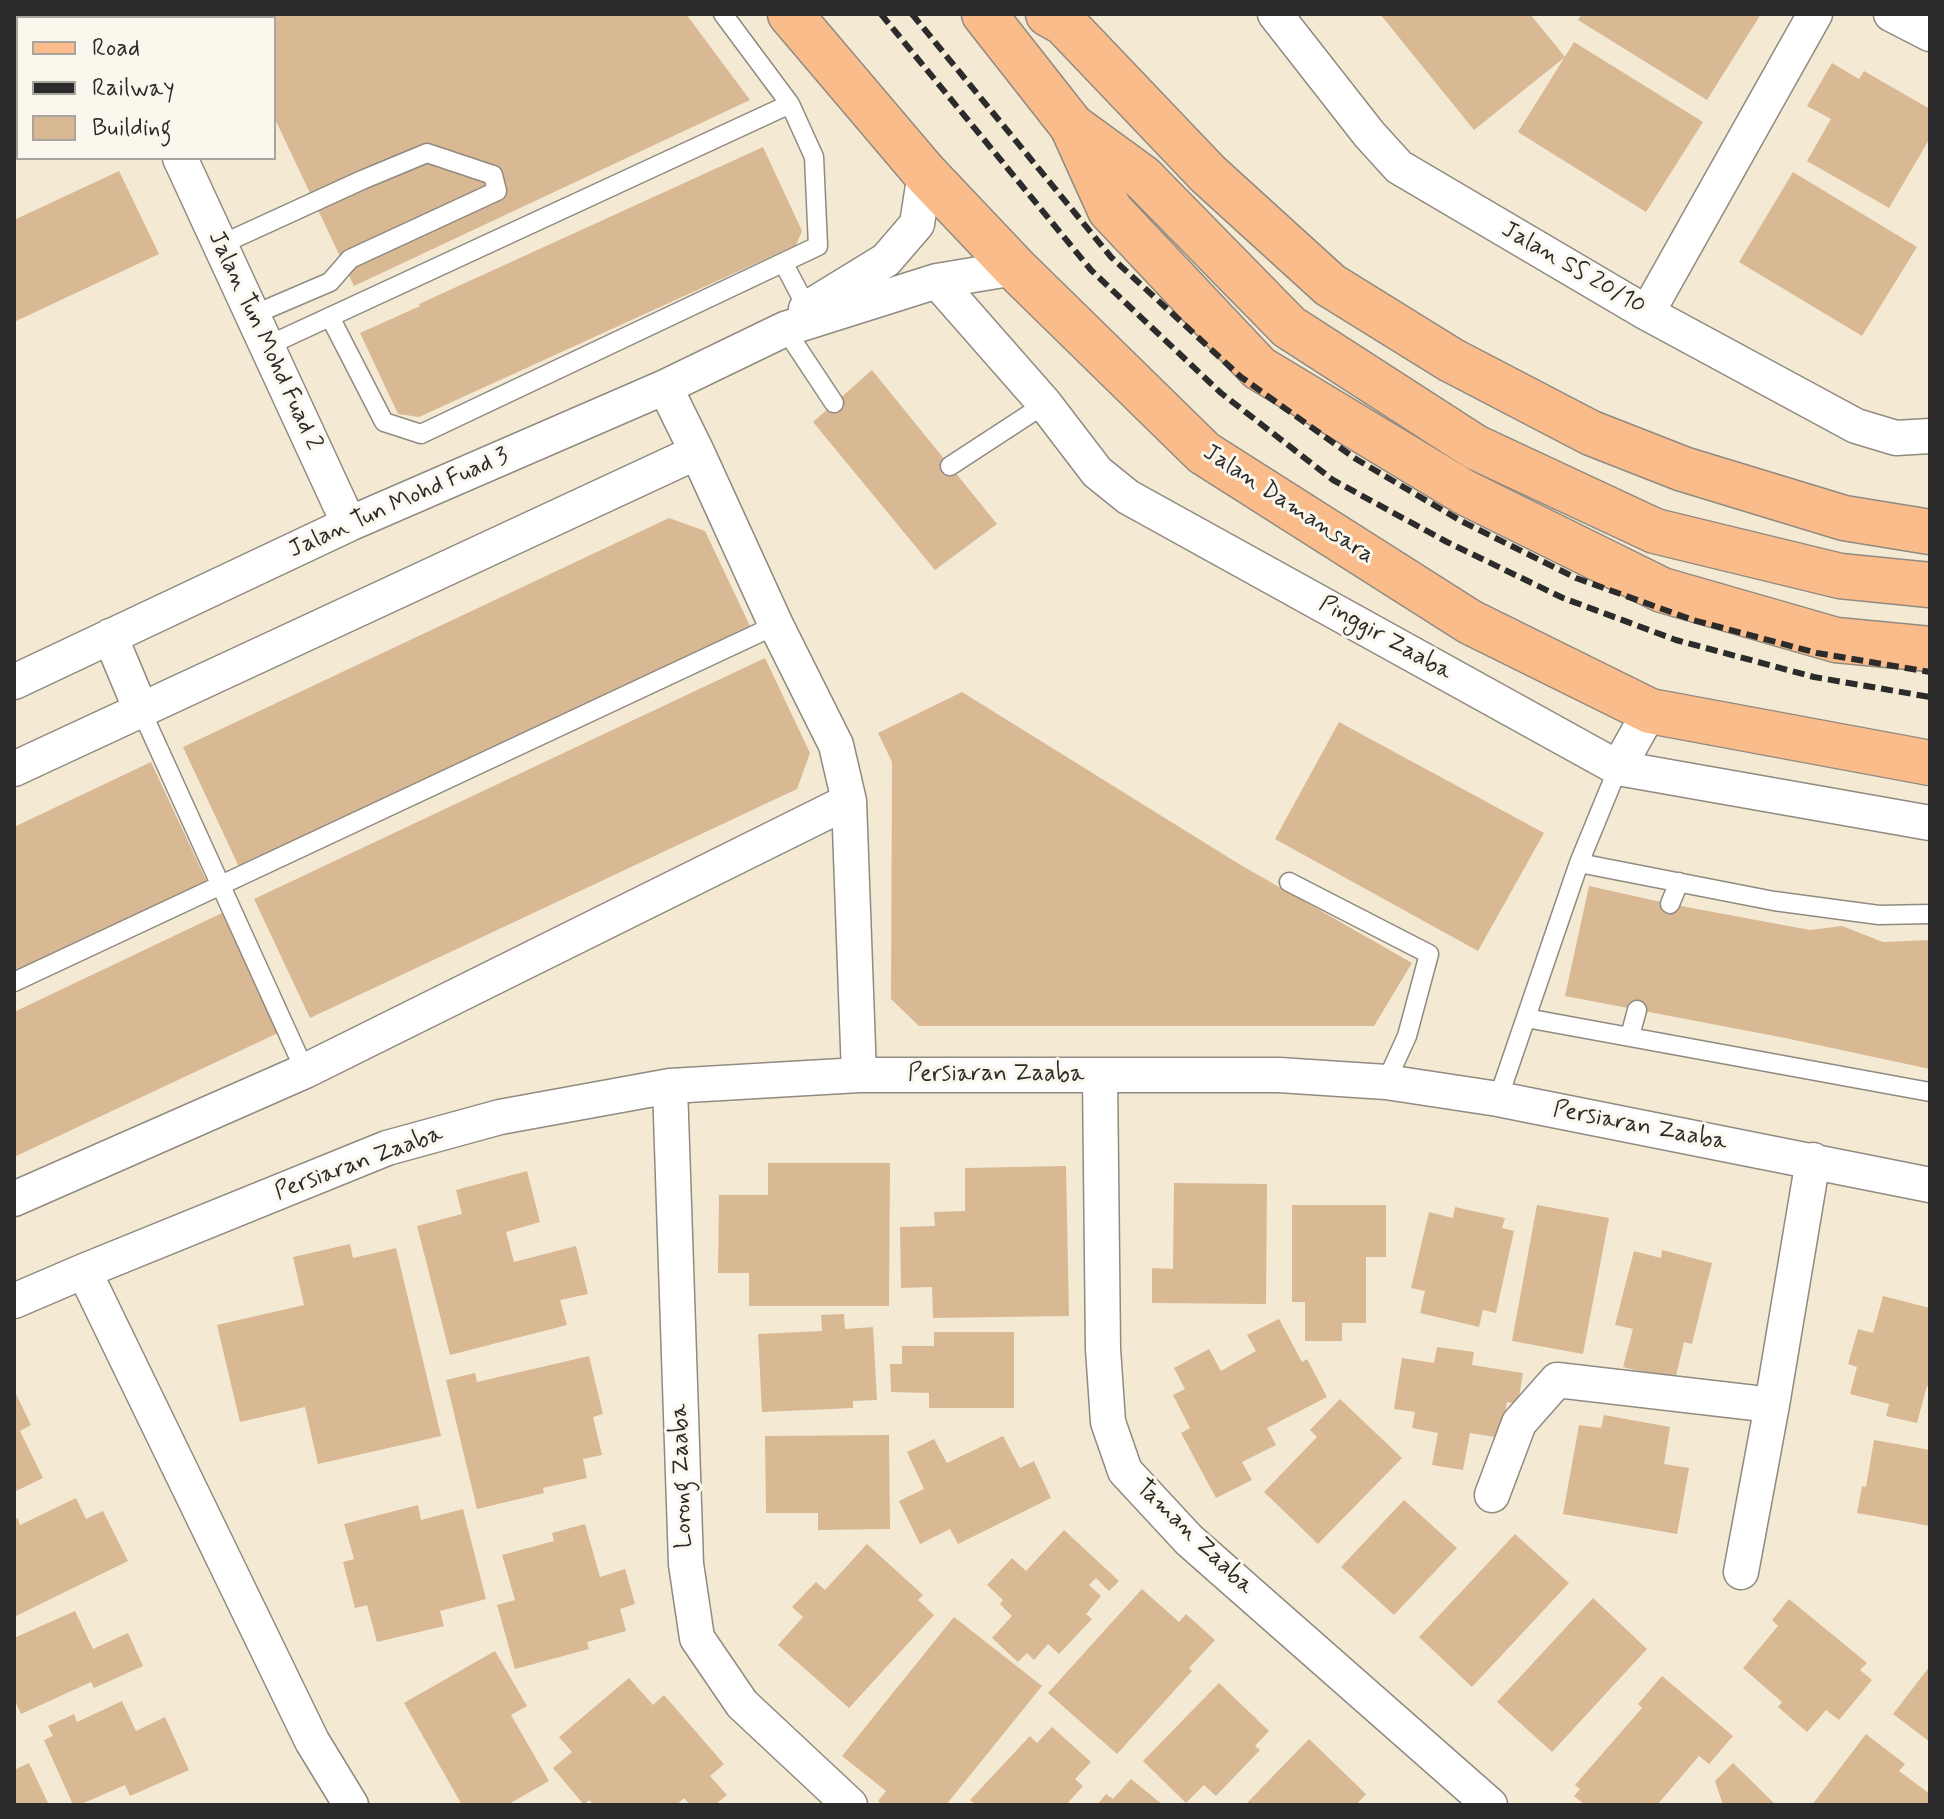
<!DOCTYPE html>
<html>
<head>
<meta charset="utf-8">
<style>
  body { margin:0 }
  #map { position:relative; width:1944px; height:1819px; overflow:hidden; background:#f4ead4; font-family:Mynerve,sans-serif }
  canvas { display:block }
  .frame { position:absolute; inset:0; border:16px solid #2b2b2b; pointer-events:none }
  .legend { position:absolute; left:16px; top:16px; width:260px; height:144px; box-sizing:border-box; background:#fbf7ec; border:2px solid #a8a59f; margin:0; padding:10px 14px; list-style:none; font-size:24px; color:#2b2b2b }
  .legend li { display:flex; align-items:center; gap:16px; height:40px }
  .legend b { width:40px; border:2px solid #a8a59f }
</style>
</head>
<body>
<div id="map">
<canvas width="1944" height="1819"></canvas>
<div class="frame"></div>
<ul class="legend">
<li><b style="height:10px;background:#fabc8b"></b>Road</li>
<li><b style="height:10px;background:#2b2b2b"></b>Railway</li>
<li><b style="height:22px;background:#d9b894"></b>Building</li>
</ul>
</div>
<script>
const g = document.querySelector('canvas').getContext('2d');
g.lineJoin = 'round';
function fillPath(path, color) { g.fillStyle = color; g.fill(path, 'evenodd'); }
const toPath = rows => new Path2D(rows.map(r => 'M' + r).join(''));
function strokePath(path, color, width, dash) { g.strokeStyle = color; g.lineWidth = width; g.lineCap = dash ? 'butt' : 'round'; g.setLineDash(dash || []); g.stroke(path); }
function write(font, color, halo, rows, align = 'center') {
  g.font = font + ' Mynerve,sans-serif'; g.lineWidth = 6; g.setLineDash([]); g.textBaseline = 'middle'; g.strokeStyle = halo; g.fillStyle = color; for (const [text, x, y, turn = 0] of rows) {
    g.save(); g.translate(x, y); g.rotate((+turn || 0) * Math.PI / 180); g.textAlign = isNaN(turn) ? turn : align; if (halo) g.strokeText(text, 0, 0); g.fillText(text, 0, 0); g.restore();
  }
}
const building = toPath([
  [225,14,686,14,750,100,354,286,274,117,274,18,227,18],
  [1380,14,1530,14,1565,57,1474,130],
  [1582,14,1761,14,1707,100,1578,20],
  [1574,42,1703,122,1646,212,1518,132],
  [1832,63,1859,79,1864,71,1930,109,1930,138,1889,208,1807,161,1831,119,1807,106],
  [763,147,802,231,796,245,419,417,398,414,360,333,420,306,419,304],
  [119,171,159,254,14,322,14,220],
  [1793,172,1917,247,1862,336,1739,262],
  [872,370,997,524,935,570,813,422],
  [669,518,705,531,750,626,239,867,183,747],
  [765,658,810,753,797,789,310,1018,254,899],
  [962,692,1239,864,1412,963,1374,1026,919,1026,891,999,892,762,878,733],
  [1339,722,1544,833,1478,951,1275,839],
  [151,762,207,882,14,973,14,827],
  [1589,886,1670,904,1810,930,1842,926,1883,942,1930,940,1930,1069,1785,1038,1565,996],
  [222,913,278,1033,14,1157,14,1012],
  [768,1163,890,1163,889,1306,749,1306,749,1273,718,1273,719,1195,768,1195],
  [1066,1166,1069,1316,933,1318,932,1287,901,1288,900,1227,935,1226,934,1212,965,1211,965,1168],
  [527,1171,540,1222,506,1232,514,1262,576,1246,588,1294,560,1300,567,1325,450,1355,417,1226,462,1214,456,1190],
  [1174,1183,1267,1184,1266,1304,1152,1303,1152,1268,1173,1269],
  [1292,1205,1386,1205,1386,1257,1366,1257,1366,1323,1342,1323,1342,1341,1305,1341,1305,1302,1292,1302],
  [1537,1205,1609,1218,1583,1354,1512,1341],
  [1455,1207,1505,1218,1502,1228,1514,1231,1496,1313,1483,1310,1479,1327,1420,1313,1425,1291,1411,1288,1429,1212,1453,1218],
  [350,1244,353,1258,396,1248,441,1436,318,1464,305,1407,240,1422,217,1325,304,1305,293,1257],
  [1662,1250,1712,1263,1692,1344,1684,1342,1675,1380,1623,1367,1633,1329,1615,1325,1634,1251,1661,1258],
  [1883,1296,1930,1308,1930,1387,1927,1386,1917,1423,1886,1416,1889,1404,1850,1394,1857,1367,1848,1364,1858,1329,1873,1333],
  [844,1314,845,1329,873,1327,877,1400,853,1401,853,1408,762,1412,758,1334,822,1331,821,1315],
  [1279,1319,1302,1362,1307,1359,1327,1397,1267,1428,1276,1445,1242,1462,1252,1480,1216,1498,1181,1433,1190,1428,1173,1395,1185,1389,1174,1368,1209,1349,1221,1371,1256,1351,1247,1335],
  [934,1332,1014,1332,1014,1408,929,1408,929,1393,891,1392,890,1364,902,1364,902,1346,934,1346],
  [1437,1347,1474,1352,1472,1365,1523,1373,1518,1404,1507,1402,1501,1438,1470,1433,1463,1470,1432,1465,1438,1433,1412,1428,1415,1412,1394,1409,1402,1358,1434,1363],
  [589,1356,603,1414,593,1417,602,1455,583,1459,587,1478,543,1488,544,1493,477,1509,446,1380,475,1373,477,1382],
  [14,1390,31,1425,20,1431,43,1478,14,1492],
  [1340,1399,1402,1458,1318,1544,1264,1492,1317,1437,1310,1430],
  [1604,1415,1670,1427,1664,1464,1689,1468,1677,1534,1563,1514,1579,1425,1601,1428],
  [889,1435,890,1529,818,1530,818,1513,766,1513,765,1436],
  [1003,1436,1020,1468,1034,1461,1051,1498,958,1544,950,1529,920,1544,899,1501,924,1489,907,1452,934,1439,947,1463],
  [1874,1440,1930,1450,1930,1526,1857,1513,1862,1486,1866,1487],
  [76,1498,86,1519,103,1511,128,1561,14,1617,14,1520,18,1518,20,1525],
  [1404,1500,1457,1548,1394,1615,1341,1567],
  [418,1505,421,1520,463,1509,486,1599,440,1611,444,1626,377,1642,367,1605,355,1608,343,1562,354,1559,344,1524],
  [585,1524,600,1577,625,1569,635,1604,620,1609,626,1631,587,1642,589,1649,515,1669,497,1605,515,1600,502,1555,554,1541,552,1533],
  [1064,1530,1119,1581,1109,1591,1096,1578,1089,1585,1101,1596,1086,1614,1092,1619,1059,1654,1048,1644,1034,1660,1027,1653,1018,1662,992,1638,1012,1616,1000,1604,1003,1600,987,1585,1012,1558,1026,1571],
  [1515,1534,1569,1583,1472,1687,1419,1637],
  [867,1544,923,1595,918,1600,934,1615,849,1708,778,1645,803,1617,792,1607,816,1582,825,1590],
  [1142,1589,1179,1622,1186,1614,1215,1640,1189,1668,1192,1671,1117,1754,1048,1693],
  [1593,1598,1647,1649,1552,1752,1497,1702],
  [1789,1599,1867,1663,1860,1670,1872,1680,1839,1720,1826,1710,1807,1732,1778,1707,1782,1702,1743,1668,1778,1626,1772,1620],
  [75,1611,93,1649,128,1633,143,1666,94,1688,91,1682,21,1714,14,1699,14,1638],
  [954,1617,1042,1686,946,1805,883,1805,878,1801,886,1791,842,1756],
  [495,1651,527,1706,511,1715,549,1781,507,1805,462,1805,404,1703],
  [1930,1666,1930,1742,1893,1714],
  [1662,1676,1733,1736,1709,1764,1699,1756,1657,1805,1585,1805,1574,1796,1580,1789,1575,1785,1642,1708,1638,1704],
  [629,1678,653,1705,664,1695,724,1764,710,1776,727,1795,715,1805,690,1805,684,1798,676,1805,593,1805,589,1800,584,1805,553,1768,572,1752,559,1737],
  [1219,1683,1269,1731,1255,1746,1260,1750,1216,1796,1204,1785,1186,1803,1143,1761],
  [122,1701,136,1731,165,1717,189,1770,130,1796,125,1785,79,1805,73,1805,44,1740,53,1736,48,1726,74,1714,77,1722],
  [1052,1727,1091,1762,1075,1779,1083,1786,1066,1805,976,1805,970,1800,1030,1736,1037,1743],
  [1866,1734,1905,1764,1899,1771,1930,1794,1930,1805,1812,1805],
  [1309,1739,1366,1794,1356,1805,1245,1805],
  [29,1763,49,1805,14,1805,14,1770],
  [1733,1763,1776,1805,1723,1805,1715,1781],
  [1131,1779,1163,1805,1097,1805,1106,1794,1113,1799]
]);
const service = toPath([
  [220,245,362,180,427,153,493,175,497,191,350,259,330,282,253,315],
  [784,264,807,308],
  [330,317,384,422,421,434,818,246,814,157,790,104,723,14],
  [785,329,834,403],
  [267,346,790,104],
  [950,466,1045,404],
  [141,710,305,1071],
  [1579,863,1774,901,1879,915,1930,914],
  [1289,882,1429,954,1407,1036,1386,1082],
  [1670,904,1679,882],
  [14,982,776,625],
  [1526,1018,1930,1092],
  [1630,1036,1637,1010],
  [1498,1099,1579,863,1618,768]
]);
const minor = toPath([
  [113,14,115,18],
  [1275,14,1369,134,1399,167,1647,313,1856,426,1896,438,1930,436],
  [1891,14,1930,34],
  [180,158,349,524],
  [937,281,1045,404,1097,472,1128,497,1618,768,1930,823],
  [806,309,886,260,917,224,925,173],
  [1647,313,1815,14],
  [665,387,697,452,776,625,836,745,849,801,859,1075],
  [110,636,141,710],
  [14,682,349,524,665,387,785,329,937,281,1015,268],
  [1618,768,1650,711],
  [14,769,697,452],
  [1100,1075,1103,1349,1108,1422,1125,1471,1189,1540,1490,1805],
  [670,1086,686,1564,697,1638,742,1704,850,1805],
  [14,1199,305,1071,849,801],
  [84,1271,312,1741,351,1805],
  [14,1301,84,1271,387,1148,500,1117,670,1086,859,1075,1279,1075,1386,1082,1498,1099,1930,1185],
  [1492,1495,1519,1423,1557,1380,1772,1405],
  [1741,1572,1772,1405,1813,1160]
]);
const primary = toPath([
  [790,14,925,173,1015,268,1204,453,1470,622,1650,711,1930,763],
  [984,14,1072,126,1110,210,1259,368,1464,492,1662,590,1836,640,1930,649]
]);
const motorway = toPath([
  [1048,14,1064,23,1208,174,1330,285,1451,360,1591,433,1683,469,1844,518,1930,532],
  [1072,126,1142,177,1289,327,1475,447,1655,531,1840,576,1930,585]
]);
const rail = toPath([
  [881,14,1091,270,1221,393,1333,480,1447,542,1563,598,1676,640,1814,677,1930,697],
  [912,14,1111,257,1241,377,1356,459,1461,521,1576,578,1693,620,1817,653,1930,672]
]);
const streetNames = [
  ["Jalan SS 20/10",1573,269,30],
  ["Jalan Tun Mohd Fuad 2",264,341,65],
  ["Jalan Tun Mohd Fuad 3",399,504,-24],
  ["Jalan Damansara",1288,505,33],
  ["Pinggir Zaaba",1385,639,29],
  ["Persiaran Zaaba",996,1075],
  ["Persiaran Zaaba",1640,1127,11],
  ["Persiaran Zaaba",359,1164,-20],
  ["Lorong Zaaba",683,1476,-92],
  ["Taman Zaaba",1194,1538,44]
];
fillPath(building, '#d9b894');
strokePath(service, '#908a80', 21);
strokePath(minor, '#908a80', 37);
strokePath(primary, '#908a80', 47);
strokePath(motorway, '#908a80', 47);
strokePath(service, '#fff', 18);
strokePath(minor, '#fff', 34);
strokePath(primary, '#fabc8b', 44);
strokePath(motorway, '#fabc8b', 44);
strokePath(rail, '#2b2b2b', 6, [12, 6]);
write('24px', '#2b2b2b', '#fbf7ec', streetNames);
</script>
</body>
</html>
